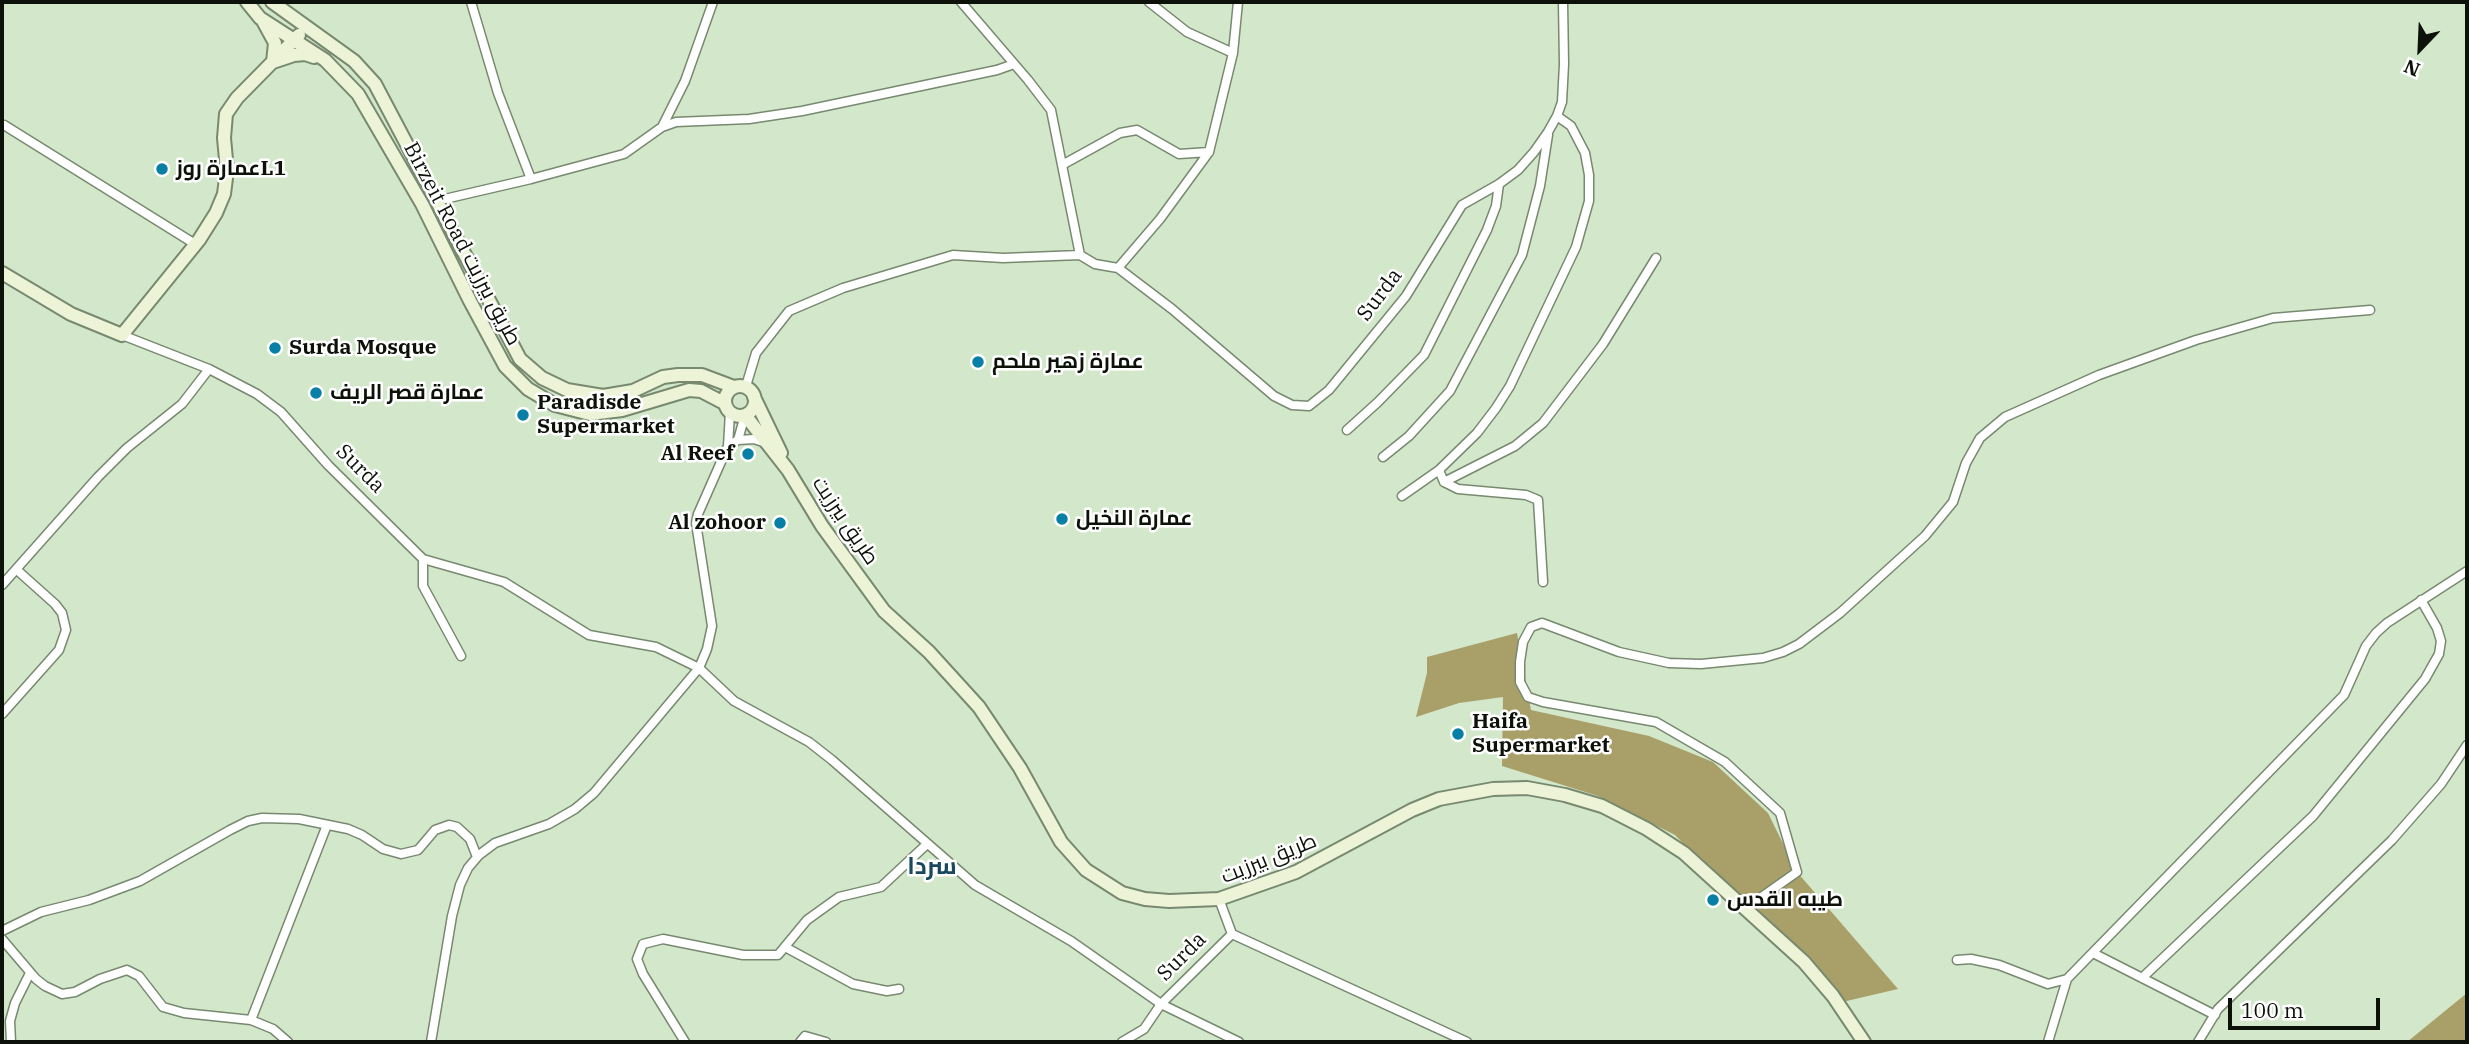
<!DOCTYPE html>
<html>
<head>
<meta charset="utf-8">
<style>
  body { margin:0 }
  #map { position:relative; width:2469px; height:1044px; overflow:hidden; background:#d3e7cb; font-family:"IBM Plex Serif",serif }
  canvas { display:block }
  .frame { position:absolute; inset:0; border:4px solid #0c1209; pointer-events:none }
  .north { position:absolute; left:2385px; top:14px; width:70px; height:70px; -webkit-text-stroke:5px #fff; paint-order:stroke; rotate:203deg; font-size:19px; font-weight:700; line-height:28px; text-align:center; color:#0c1209 }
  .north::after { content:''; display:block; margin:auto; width:24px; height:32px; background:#0c1209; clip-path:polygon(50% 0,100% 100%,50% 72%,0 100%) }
  .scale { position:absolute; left:2228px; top:998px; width:152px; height:32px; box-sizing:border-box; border:4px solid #0c1209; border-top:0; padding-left:9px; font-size:21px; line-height:24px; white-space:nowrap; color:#0c1209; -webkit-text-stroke:5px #fff; paint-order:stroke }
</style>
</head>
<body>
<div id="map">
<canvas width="2469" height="1044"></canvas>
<div class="frame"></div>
<div class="north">N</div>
<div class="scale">100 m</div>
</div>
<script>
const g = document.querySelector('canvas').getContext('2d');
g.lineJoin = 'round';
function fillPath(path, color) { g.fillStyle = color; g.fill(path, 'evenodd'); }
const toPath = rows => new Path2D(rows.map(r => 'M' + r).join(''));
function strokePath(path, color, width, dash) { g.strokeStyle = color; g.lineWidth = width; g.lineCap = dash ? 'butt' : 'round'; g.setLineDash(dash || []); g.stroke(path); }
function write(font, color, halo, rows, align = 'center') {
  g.font = font + ' "IBM Plex Serif",Cairo,serif'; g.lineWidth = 5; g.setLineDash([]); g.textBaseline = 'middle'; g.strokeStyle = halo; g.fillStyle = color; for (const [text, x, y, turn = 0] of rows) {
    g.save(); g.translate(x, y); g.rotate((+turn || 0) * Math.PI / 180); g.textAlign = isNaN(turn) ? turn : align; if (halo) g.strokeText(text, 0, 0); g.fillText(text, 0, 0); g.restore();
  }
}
const forest = toPath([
  [1517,633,1531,710,1649,736,1713,762,1768,813,1797,872,1898,989,1838,1003,1675,835,1598,796,1502,766,1503,697,1459,703,1416,717,1427,673,1427,657],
  [2467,993,2467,1042,2407,1042]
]);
const street = toPath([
  [471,2,498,93,531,179],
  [961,2,1028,80,1051,110,1080,255],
  [1149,2,1187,32,1233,53],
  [4,125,195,244],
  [662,127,676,122,749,119,802,111,997,70,1014,64],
  [1062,165,1120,133,1137,130,1179,154,1209,152],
  [436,201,531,179,624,154,662,127,685,81,713,2],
  [1118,268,1160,219,1209,152,1233,53,1238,2],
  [122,335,209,369,257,394,281,412,328,465,423,559,504,582,589,635,656,647,699,668,734,701,809,742,832,760,975,885,1071,941,1161,1004,1239,1042],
  [746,386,756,353,789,311,843,288,953,255,1003,258,1080,255,1095,264,1118,268,1172,309,1274,396,1292,405,1309,406,1329,390,1406,296,1462,205,1499,184,1518,170,1534,152,1548,132,1557,116,1562,102,1564,64,1563,2],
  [1347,430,1378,402,1424,355,1487,230,1496,206,1499,184],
  [738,440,754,439,766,443],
  [728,446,738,440,745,415],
  [1383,457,1409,436,1450,391,1522,255,1540,186,1548,135],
  [1439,470,1444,482,1515,446,1543,423,1603,344,1656,258],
  [1444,482,1458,489,1526,495,1538,500,1543,582],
  [1402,496,1439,470,1477,433,1496,408,1510,386,1576,247,1589,201,1589,175,1585,153,1571,126,1557,116],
  [423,559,423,586,461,656],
  [2,585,98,477,127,448,182,404,209,369],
  [2,714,59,650,66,630,62,613,55,604,17,570],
  [1746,908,1797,872,1780,813,1725,762,1656,722,1543,702,1528,697,1520,682,1520,662,1523,642,1531,627,1542,623,1619,652,1669,663,1701,664,1763,658,1783,652,1799,644,1840,613,1925,536,1953,502,1966,463,1980,438,2005,417,2099,375,2196,340,2273,318,2370,310],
  [2,931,41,912,89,900,140,881,230,830,248,821,262,818,299,819,348,829,362,835,383,849,401,854,418,850,435,830,449,825,457,827,470,839,477,857],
  [1232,934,1467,1042],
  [2,939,36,979,45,986,62,994,75,992,100,979,127,970,139,976,163,1007,184,1013,251,1020,273,1029,288,1042],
  [785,947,853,984,887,991,899,989],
  [2093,953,2215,1015],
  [1957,960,1971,959,1999,965,2048,984,2067,979,2344,695,2366,646,2376,633,2387,623,2467,571],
  [2142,978,2313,816,2425,679,2439,654,2441,641,2437,628,2421,600],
  [251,1020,327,825],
  [11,1042,10,1021,15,1003,30,973],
  [431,1042,452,916,460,885,468,868,479,855,495,843,549,824,575,809,594,793,699,668,707,649,712,626,696,523,698,514,728,446,730,412],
  [685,1042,643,974,637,959,643,944,663,939,743,955,778,955,807,920,839,897,881,887,927,844],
  [800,1042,805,1036,826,1042],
  [1122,1042,1144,1029,1161,1004,1232,934,1219,899],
  [2048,1042,2067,979],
  [2198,1042,2218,1009,2392,840,2441,784,2467,745]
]);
const secondary = toPath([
  [247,2,260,18,325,60,358,94,422,204,470,301,505,366,528,389,555,405,590,414,622,410,689,390,701,391,724,403],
  [272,2,354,61,375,84,520,359,542,378,567,390,603,396,633,391,663,377,678,375,702,375,734,387],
  [263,21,275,43,273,62,294,55,305,54,314,57],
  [2,273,71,314,122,335,199,240,216,213,224,194,227,170,224,138,226,114,237,98,299,35],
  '725 401a15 15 0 1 1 30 0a15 15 0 1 1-30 0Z',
  [754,397,781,453],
  [745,415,788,470,822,526,884,611,929,652,979,707,1020,768,1061,842,1086,870,1122,893,1145,899,1169,901,1219,899,1296,872,1412,810,1439,799,1493,789,1527,788,1565,795,1602,806,1647,829,1684,853,1804,962,1833,996,1864,1042]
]);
const markers = [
  [162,169,7,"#0880a6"],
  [275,348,7,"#0880a6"],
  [978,362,7,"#0880a6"],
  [316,393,7,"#0880a6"],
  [523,415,7,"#0880a6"],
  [748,454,7,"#0880a6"],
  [1062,519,7,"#0880a6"],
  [780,523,7,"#0880a6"],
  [1458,734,7,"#0880a6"],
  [1713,900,7,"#0880a6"]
];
const poiNames = [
  ["عمارة روزL1",176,169],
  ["Surda Mosque",289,348],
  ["عمارة زهير ملحم",992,362],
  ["عمارة قصر الريف",330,393],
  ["Paradisde",537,403],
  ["Supermarket",537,427],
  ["Al Reef",734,454,"right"],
  ["عمارة النخيل",1076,519],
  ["Al zohoor",766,523,"right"],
  ["Haifa",1472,722],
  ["Supermarket",1472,746],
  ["طيبه القدس",1727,900]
];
const streetNames = [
  ["Birzeit Road طريق بيرزيت",462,244,62],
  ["Surda",1380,295,-53],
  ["Surda",360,469,45],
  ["طريق بيرزيت",845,521,56],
  ["طريق بيرزيت",1269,859,-22],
  ["Surda",1182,957,-45]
];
const quarterNames = [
  ["سردا",932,867]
];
fillPath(forest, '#a99f68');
strokePath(street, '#77896f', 11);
strokePath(secondary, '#77896f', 16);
strokePath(street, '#fff', 8);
strokePath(secondary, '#edf3d6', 12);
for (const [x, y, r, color] of markers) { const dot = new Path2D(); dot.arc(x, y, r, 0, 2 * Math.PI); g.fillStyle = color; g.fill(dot); strokePath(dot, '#fff', 2.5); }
write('bold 21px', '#0c1209', '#fff', poiNames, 'left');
write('21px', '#0c1209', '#fff', streetNames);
write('bold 24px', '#1a495d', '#fff', quarterNames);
</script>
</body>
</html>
